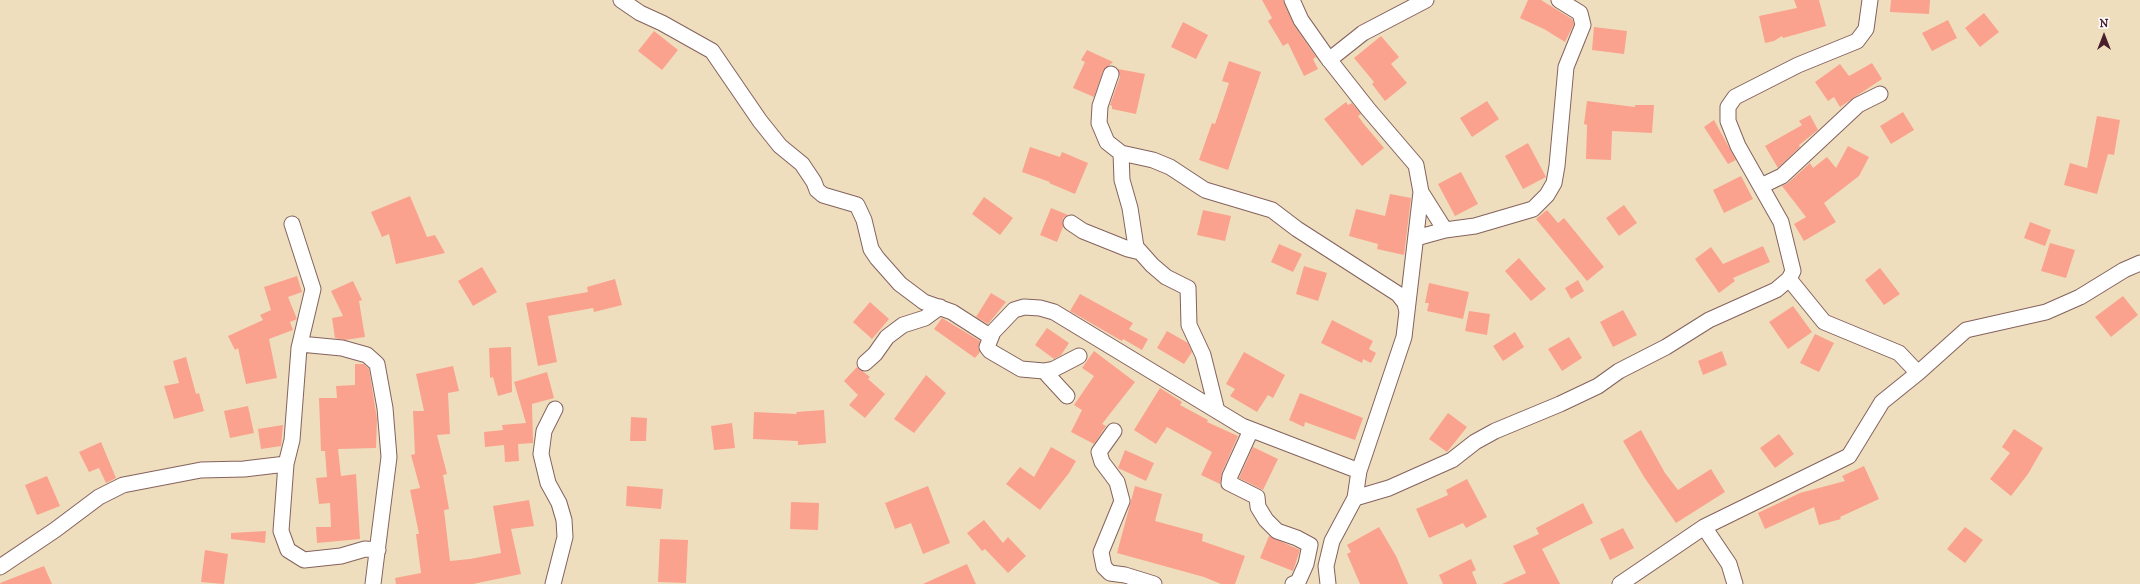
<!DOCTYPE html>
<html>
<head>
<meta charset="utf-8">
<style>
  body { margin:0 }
  #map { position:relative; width:2140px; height:584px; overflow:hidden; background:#efdebd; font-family:"IM FELL DW Pica",serif }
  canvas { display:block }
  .north { position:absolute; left:2084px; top:16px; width:40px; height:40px; -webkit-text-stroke:3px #fff; paint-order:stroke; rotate:0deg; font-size:11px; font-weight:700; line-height:16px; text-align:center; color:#4a1f2b }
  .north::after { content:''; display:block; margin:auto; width:14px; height:18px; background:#4a1f2b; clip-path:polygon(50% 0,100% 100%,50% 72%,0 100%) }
</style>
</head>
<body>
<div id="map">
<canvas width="2140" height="584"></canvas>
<div class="north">N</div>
</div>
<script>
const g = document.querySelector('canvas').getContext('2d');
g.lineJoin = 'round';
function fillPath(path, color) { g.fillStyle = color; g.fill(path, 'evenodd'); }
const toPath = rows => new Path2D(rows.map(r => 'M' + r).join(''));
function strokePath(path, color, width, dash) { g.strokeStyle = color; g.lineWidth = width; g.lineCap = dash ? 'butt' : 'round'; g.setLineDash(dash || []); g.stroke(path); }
const building = toPath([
  [1262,0,1283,0,1294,25,1316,57,1313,59,1318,69,1304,76,1288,43,1283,46,1268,21,1272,18],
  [1528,0,1541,0,1572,19,1574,24,1565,42,1544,29,1520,18],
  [1794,0,1819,0,1826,26,1783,38,1782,36,1774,41,1765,43,1759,16,1797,8],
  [1891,0,1930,0,1929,14,1890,12],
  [1984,13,1999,32,1980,47,1965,28],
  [1948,20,1957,38,1932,51,1922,33],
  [1183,22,1208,35,1196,59,1171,47],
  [1594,27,1627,31,1624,54,1592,50],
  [654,31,678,50,662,70,638,51],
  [1381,36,1399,57,1391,64,1407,83,1385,101,1372,84,1374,82,1354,58],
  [1087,50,1113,62,1103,71,1094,97,1073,88,1085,62,1081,60],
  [1229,61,1261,72,1228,170,1199,160,1212,123,1215,124,1229,83,1222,81],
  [1872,63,1882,79,1840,107,1834,97,1828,101,1815,82,1840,64,1849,76],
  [1118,69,1145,74,1136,114,1112,109,1112,106,1110,105,1120,77],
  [1487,101,1499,119,1472,137,1460,118],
  [1587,101,1635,107,1635,105,1654,105,1652,133,1612,131,1611,160,1586,159,1587,125,1584,124],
  [1346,102,1348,105,1352,103,1361,114,1358,116,1363,123,1384,148,1362,166,1324,119],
  [1903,112,1914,130,1891,144,1880,126],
  [1810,115,1818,130,1799,145,1800,147,1778,168,1765,146,1802,125,1799,121],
  [2097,116,2120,120,2114,155,2108,154,2097,194,2064,185,2070,163,2087,168],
  [1714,120,1736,160,1728,164,1704,127],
  [1528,143,1546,177,1523,189,1505,156],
  [1848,146,1869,157,1859,176,1824,203,1836,222,1804,241,1794,224,1806,217,1782,186,1788,183,1810,163,1813,168,1827,157,1836,168],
  [1030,147,1060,157,1062,152,1088,163,1075,194,1049,183,1050,182,1022,172],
  [1461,172,1478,204,1455,216,1438,184],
  [1741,176,1753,199,1724,213,1713,190],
  [1390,194,1411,198,1404,255,1377,249,1378,244,1349,236,1356,209,1385,216],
  [410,196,427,237,435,235,445,253,396,264,389,234,382,237,371,212],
  [984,197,1013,218,1000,235,972,214],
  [1624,205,1637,223,1619,236,1606,218],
  [1051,208,1068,215,1063,218,1063,227,1057,242,1040,235],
  [1203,210,1231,216,1225,241,1197,235],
  [1547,210,1558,223,1564,218,1604,267,1587,281,1536,219],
  [2030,222,2051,230,2045,246,2024,238],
  [2050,243,2075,250,2066,278,2041,271],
  [1279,244,1302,254,1293,272,1271,262],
  [1763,246,1770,262,1733,278,1735,281,1719,293,1695,259,1711,247,1723,264],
  [1519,258,1546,289,1531,301,1505,271],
  [1304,266,1327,273,1318,301,1296,294],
  [482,267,497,292,473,306,458,281],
  [1880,268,1900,294,1884,305,1865,280],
  [297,276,302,292,288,297,297,319,290,322,293,330,269,339,277,378,246,384,238,348,235,350,228,336,263,320,260,315,271,310,264,287],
  [615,279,622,305,594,312,593,308,548,316,557,362,538,366,526,303,588,292,587,287],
  [1578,280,1584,291,1571,299,1565,288],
  [353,281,362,300,359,301,365,337,345,340,335,338,332,318,343,316,331,291],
  [1429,283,1469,292,1463,319,1427,311,1429,303,1425,303],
  [991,293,1006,302,988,324,976,317],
  [1080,294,1133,323,1129,329,1148,339,1142,350,1123,339,1122,341,1070,311],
  [2123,296,2138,315,2111,337,2095,317],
  [870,302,889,319,872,339,853,322],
  [1793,306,1812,332,1788,349,1769,322],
  [1623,310,1637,335,1613,347,1600,322],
  [1469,311,1490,314,1487,335,1465,331],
  [942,318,980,341,978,348,980,352,975,358,934,329],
  [1332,320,1373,341,1369,349,1376,353,1371,363,1363,359,1362,363,1321,343],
  [1047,328,1069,343,1061,355,1054,359,1035,345],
  [1167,331,1188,343,1192,352,1184,364,1157,348],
  [1515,332,1524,347,1503,361,1493,346],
  [1815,334,1834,343,1819,372,1800,363],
  [1569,337,1582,358,1562,371,1548,349],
  [511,347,512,392,498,396,493,377,490,378,489,348],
  [1094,351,1135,382,1102,424,1106,426,1094,444,1071,432,1082,410,1074,405,1094,376,1082,368],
  [1722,351,1727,365,1703,375,1698,361],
  [1244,352,1285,375,1273,398,1268,395,1257,412,1230,396,1235,389,1226,384],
  [186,357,196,394,199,393,204,411,174,419,164,386,179,383,173,361],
  [355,364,364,364,369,369,377,419,376,448,338,449,341,476,356,474,360,539,317,543,316,527,331,527,330,503,319,504,316,478,327,477,325,451,321,451,319,398,337,398,336,386,355,385],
  [453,366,459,391,448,393,450,434,437,435,447,474,443,475,449,509,444,510,450,561,470,559,501,553,493,506,529,500,534,526,511,529,521,574,473,584,396,584,395,578,421,573,416,534,419,534,410,490,420,488,411,455,415,454,413,411,424,411,416,374],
  [857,367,870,377,868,379,885,394,865,418,849,405,858,395,844,381],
  [547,372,554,398,532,404,533,443,518,444,519,461,505,462,504,445,485,447,484,432,503,430,502,425,526,423,514,382],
  [926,375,946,393,914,433,894,419],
  [1160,388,1182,402,1180,405,1208,420,1207,422,1238,436,1222,472,1220,484,1201,475,1212,452,1167,427,1156,444,1134,430],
  [1300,393,1363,418,1355,440,1305,422,1304,427,1289,420],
  [248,406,254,433,230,438,224,411],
  [824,410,826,443,798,445,798,441,753,439,754,412,797,414,796,412],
  [1448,413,1467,427,1447,452,1429,439],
  [631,417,647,418,646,441,630,441],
  [732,423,735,448,714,450,711,426],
  [283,425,281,446,261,449,258,429],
  [2014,429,2043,448,2028,474,2011,496,1990,479,2010,453,2002,447],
  [1641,430,1665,473,1678,490,1711,469,1725,492,1676,523,1644,477,1623,441],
  [1779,434,1794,454,1775,468,1760,448],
  [101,442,116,478,106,483,99,468,89,472,79,452],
  [1051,447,1076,461,1069,473,1040,510,1006,484,1020,467,1034,477],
  [1253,447,1278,459,1263,490,1239,478],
  [1125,450,1154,463,1146,481,1118,468],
  [1864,466,1879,499,1840,517,1841,519,1819,525,1814,507,1765,529,1758,513,1800,493,1845,481,1842,476],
  [47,476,60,506,37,515,25,485],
  [1467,479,1487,517,1466,528,1463,523,1429,538,1416,509,1448,495,1446,490],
  [627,486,663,489,661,509,626,506],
  [928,486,950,543,923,554,911,523,895,529,885,503],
  [1135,486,1162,494,1155,521,1203,534,1202,541,1245,556,1235,584,1221,584,1204,577,1117,553],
  [791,502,819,503,818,530,790,529],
  [1583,503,1593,523,1542,549,1560,584,1502,584,1526,573,1513,546,1539,534,1536,528],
  [984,520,1003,543,1008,537,1026,556,1008,573,985,549,982,551,967,533],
  [1379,527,1396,556,1408,584,1360,584,1347,554,1351,552,1347,545],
  [1965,527,1983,540,1965,563,1947,549],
  [1623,528,1634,548,1610,560,1600,539],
  [266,531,265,543,231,539,231,533],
  [1269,536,1300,550,1293,571,1260,558],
  [660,539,688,540,686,583,658,582],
  [205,550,228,554,224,584,201,582],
  [1471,559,1476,570,1472,572,1477,584,1443,584,1439,575],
  [967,564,976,584,923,584],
  [44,566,52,584,1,584,0,583]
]);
const minor = toPath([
  [621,0,640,13,662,23,712,51,760,121,780,146,802,164,814,182,817,190,823,195,857,205,864,220,871,249,877,258,900,284,924,302,952,312,991,337],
  [1292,0,1301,20,1327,57,1368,109,1416,165,1421,192,1404,337,1359,471,1355,498,1332,541,1326,566,1328,584],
  [1329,60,1363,33,1426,0],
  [1111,74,1100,106,1099,123,1107,142,1121,153,1153,160,1170,167,1205,190,1272,210,1297,229,1398,294,1405,303,1407,312],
  [1121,153,1122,180,1130,208,1136,247,1152,265,1166,277,1188,288,1189,325,1203,355,1217,411],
  [1761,186,1782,176,1858,105,1880,94],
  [1421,192,1445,230],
  [1071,223,1083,231,1128,249,1140,252],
  [292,224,313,289,299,348,292,440,286,464,281,531,288,550,304,560,341,556,365,549,378,550],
  [1416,238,1445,230,1475,226,1533,209,1547,195,1554,183,1557,166,1566,67,1583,25,1580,13,1559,0],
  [1789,279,1824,322,1899,353,1918,373,1966,330,2046,312,2080,297,2124,270,2140,263],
  [300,344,342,348,367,355,377,364,385,408,389,457,373,584],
  [1079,356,1054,369,1044,371,1021,369,990,351,987,347,993,332,1014,310,1024,307,1040,308,1054,312,1242,426,1359,471],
  [865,363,875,354,887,337,903,325,925,318,940,307],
  [1044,371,1067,396],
  [1251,430,1230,476,1229,483,1257,497,1258,507,1266,520,1277,531,1297,538,1310,545,1306,564,1298,582,1293,584],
  [1114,431,1099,452,1102,462,1117,482,1122,501,1101,552,1104,567,1110,573,1125,575,1154,584],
  [1355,498,1389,488,1452,460,1475,442,1495,431,1560,404,1598,386,1619,371,1666,347,1709,320,1776,290,1789,279,1793,271,1781,222,1738,146,1728,121,1728,107,1735,97,1798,65,1857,41,1866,29,1870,0],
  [1704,527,1729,564,1735,584],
  [0,567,55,530,99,497,123,485,201,470,244,469,286,464],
  [553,584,565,537,564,520,559,503,548,483,541,454,544,431,555,409],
  [1620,584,1704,527,1849,456,1882,402,1918,373]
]);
fillPath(building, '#faa28d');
strokePath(minor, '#84625e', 17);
strokePath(minor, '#fff', 15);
</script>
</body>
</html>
